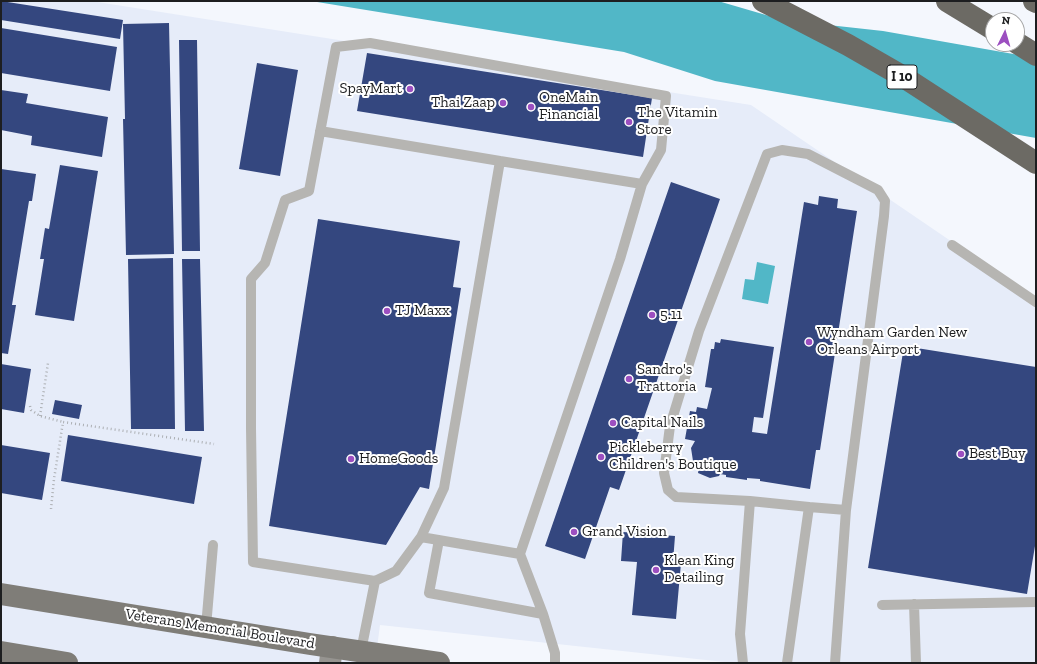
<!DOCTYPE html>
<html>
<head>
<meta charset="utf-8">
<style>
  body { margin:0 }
  #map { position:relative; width:1037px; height:664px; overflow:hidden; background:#f4f7fd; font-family:"Zilla Slab",serif }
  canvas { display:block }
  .frame { position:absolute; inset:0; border:2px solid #1d1e20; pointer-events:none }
  .north { position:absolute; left:985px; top:12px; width:40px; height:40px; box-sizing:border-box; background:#fff; border:1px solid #a5a5a6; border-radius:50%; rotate:5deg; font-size:11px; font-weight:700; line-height:16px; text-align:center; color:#1d1e20 }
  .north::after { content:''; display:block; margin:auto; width:14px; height:18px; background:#9c4fc0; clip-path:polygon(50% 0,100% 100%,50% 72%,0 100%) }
</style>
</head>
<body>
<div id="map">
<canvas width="1037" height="664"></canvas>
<div class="frame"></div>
<div class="north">N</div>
</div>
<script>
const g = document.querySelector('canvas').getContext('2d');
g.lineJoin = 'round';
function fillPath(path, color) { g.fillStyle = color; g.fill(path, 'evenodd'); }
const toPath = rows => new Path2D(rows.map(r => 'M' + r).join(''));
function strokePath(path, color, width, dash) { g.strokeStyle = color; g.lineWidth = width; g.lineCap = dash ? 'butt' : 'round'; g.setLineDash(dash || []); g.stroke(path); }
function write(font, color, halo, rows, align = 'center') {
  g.font = font + ' "Zilla Slab",serif'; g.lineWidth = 4; g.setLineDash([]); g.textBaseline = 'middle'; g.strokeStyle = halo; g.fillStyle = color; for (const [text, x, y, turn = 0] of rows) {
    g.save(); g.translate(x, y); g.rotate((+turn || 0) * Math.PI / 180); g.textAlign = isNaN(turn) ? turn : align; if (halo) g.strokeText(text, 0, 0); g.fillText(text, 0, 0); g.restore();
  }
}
const built = toPath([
  [1,1,91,1,751,105,1036,299,1036,663,734,663,380,625,375,663,1,663]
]);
const water = toPath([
  [311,1,718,1,783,20,883,31,1036,58,1036,138,715,81,624,52],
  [757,262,775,266,768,304,742,299,745,279,754,280]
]);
const building = toPath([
  [1,1,123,20,120,39,1,20],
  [169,23,174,254,126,255,123,119,125,119,123,24],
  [1,28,117,47,110,91,1,73],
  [179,40,197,40,200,251,182,251],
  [367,53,652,98,643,157,357,111],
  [257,63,298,70,280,176,239,169],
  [1,90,28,94,26,103,108,117,102,157,31,145,32,136,1,130],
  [60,165,98,171,74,321,35,315,44,259,40,259,45,228,49,229],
  [1,169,36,174,32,201,29,201,12,305,16,305,8,354,1,353],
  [671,182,720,199,619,490,610,487,585,559,545,546],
  [819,196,838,199,837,208,857,211,820,450,816,450,810,489,760,481,760,479,747,478,747,480,726,477,726,475,720,474,719,476,710,478,698,473,700,462,693,461,691,448,695,441,685,439,690,411,696,412,697,407,707,409,712,388,705,387,711,349,714,349,715,342,720,343,721,339,774,347,763,418,754,417,752,432,767,434,804,202,818,205],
  [318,219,460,241,453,287,461,288,429,489,420,487,386,545,269,526],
  [173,258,175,429,131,429,128,259],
  [182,259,200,259,204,431,185,431],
  [904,346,1036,367,1036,540,1027,594,868,568],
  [1,364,31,369,24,413,1,409],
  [55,400,82,405,79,419,52,414],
  [68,435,202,457,194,504,61,481],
  [1,445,50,453,42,500,1,493],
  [623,532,675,536,673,562,681,563,676,619,632,615,637,562,621,561]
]);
const path = toPath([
  [30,406,31,410,40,416,63,422],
  [40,416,48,363],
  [51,509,54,479,63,422,214,444]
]);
const lane = toPath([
  [320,131,500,161],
  [952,245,1036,302],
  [750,501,676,497,668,490,664,473,670,426,699,331,767,154,782,150,808,154,878,190,885,201,884,216,846,510],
  [421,537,444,488,500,161,642,184],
  [439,540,429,593,543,614],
  [520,554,543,614,555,653,555,663],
  [914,604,916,663],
  [882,605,1036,602],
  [206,627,213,545],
  [361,651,375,581,253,562,251,428,251,279,265,263,285,200,309,191,336,47,370,43,666,96,661,150,642,184,620,259,520,554,421,537,396,571,375,581],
  [743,663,740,634,750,501,809,507],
  [787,663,809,507,846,510,835,663]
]);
const secondary = toPath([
  [330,663,332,647]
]);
const primary = toPath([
  [1,594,310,644,439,663],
  [1,652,67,663]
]);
const highway = toPath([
  [763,1,848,45,902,76,1036,163],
  [947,1,993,29],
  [1034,1,1036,2],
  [1017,43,1036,55]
]);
const markers = [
  [410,89,4,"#9c4fc0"],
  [503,103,4,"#9c4fc0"],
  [531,107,4,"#9c4fc0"],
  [629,122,4,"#9c4fc0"],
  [387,311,4,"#9c4fc0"],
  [652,315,4,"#9c4fc0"],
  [809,342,4,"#9c4fc0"],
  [629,379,4,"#9c4fc0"],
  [613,423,4,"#9c4fc0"],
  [961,454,4,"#9c4fc0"],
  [601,457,4,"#9c4fc0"],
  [351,459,4,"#9c4fc0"],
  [574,532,4,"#9c4fc0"],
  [656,570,4,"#9c4fc0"]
];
const shields = [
  [902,77,30]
];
const shieldNames = [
  ["I 10",902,77]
];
const poiNames = [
  ["SpayMart",402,89,"right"],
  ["OneMain",539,98],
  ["Financial",539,115],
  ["Thai Zaap",495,103,"right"],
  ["The Vitamin",637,113],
  ["Store",637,130],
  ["TJ Maxx",395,311],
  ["5.11",660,315],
  ["Wyndham Garden New",817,333],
  ["Orleans Airport",817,350],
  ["Sandro's",637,370],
  ["Trattoria",637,387],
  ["Capital Nails",621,423],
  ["Pickleberry",609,448],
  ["Children's Boutique",609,465],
  ["Best Buy",969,454],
  ["HomeGoods",359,459],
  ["Grand Vision",582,532],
  ["Klean King",664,561],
  ["Detailing",664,578]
];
const streetNames = [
  ["Veterans Memorial Boulevard",220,629,9]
];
fillPath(built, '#e6ecf9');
fillPath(water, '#51b7c7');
fillPath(building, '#34477f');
strokePath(path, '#acafb3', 2.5, [1, 3]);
strokePath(lane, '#b6b5b2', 10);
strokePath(secondary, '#969490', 22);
strokePath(primary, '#7f7d78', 22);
strokePath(highway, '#6c6a64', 22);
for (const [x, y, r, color] of markers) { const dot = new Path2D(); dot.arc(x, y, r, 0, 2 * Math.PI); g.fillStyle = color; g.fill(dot); strokePath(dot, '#fff', 1.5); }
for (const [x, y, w] of shields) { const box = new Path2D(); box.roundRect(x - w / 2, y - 12, w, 24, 3); g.fillStyle = '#fff'; g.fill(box); strokePath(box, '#1d1e20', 1); }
write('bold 14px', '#1d1e20', null, shieldNames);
write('15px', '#1d1e20', '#fff', poiNames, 'left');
write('15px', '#1d1e20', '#fff', streetNames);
</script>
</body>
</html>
